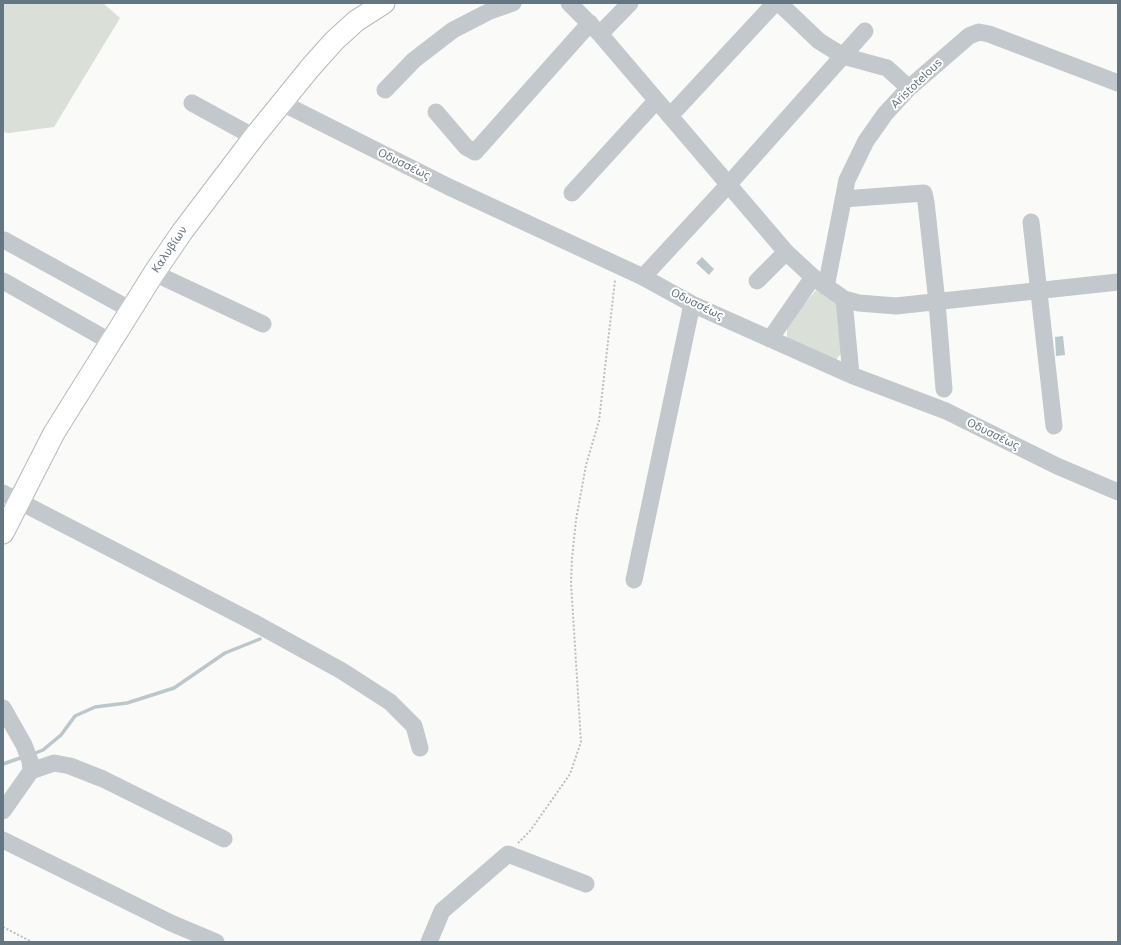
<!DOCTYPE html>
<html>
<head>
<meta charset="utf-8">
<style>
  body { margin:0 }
  #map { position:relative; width:1121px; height:945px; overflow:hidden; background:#fafaf8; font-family:"DejaVu Sans",sans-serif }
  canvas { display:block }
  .frame { position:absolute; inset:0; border:4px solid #657683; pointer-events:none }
</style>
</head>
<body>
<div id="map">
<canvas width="1121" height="945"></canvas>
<div class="frame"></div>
</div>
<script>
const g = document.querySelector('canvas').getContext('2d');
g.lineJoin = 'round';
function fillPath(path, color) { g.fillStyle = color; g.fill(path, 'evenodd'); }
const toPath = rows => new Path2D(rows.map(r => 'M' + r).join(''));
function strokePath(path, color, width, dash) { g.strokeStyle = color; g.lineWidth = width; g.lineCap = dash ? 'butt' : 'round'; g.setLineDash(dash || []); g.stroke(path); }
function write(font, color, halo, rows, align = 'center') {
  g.font = font + ' "DejaVu Sans",sans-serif'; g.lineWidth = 4; g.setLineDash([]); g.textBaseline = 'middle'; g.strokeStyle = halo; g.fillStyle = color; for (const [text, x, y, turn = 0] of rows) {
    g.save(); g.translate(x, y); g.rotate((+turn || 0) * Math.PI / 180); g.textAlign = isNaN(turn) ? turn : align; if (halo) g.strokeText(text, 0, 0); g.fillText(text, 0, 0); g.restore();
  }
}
const green = toPath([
  [3,3,103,3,120,18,54,127,9,133,3,132],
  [817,289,838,304,844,350,834,362,787,340,787,323]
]);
const water = toPath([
  [702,257,714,269,709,275,696,263],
  [1063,336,1065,355,1056,356,1055,337]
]);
const stream = toPath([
  [33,754,43,750,61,735,75,716,95,707,127,703,174,688,225,653,260,639],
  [3,764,23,757]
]);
const path = toPath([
  [518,843,530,831,570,774,581,742,571,583,572,558,576,520,586,465,599,421,615,280],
  [3,927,32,942]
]);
const minor = toPath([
  [569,3,600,34,786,252,813,277,844,299,859,303,896,306,1118,282],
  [779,3,819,41,843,56,887,68,909,88],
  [600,34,630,3],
  [385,90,414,60,453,30,490,11,513,3],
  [192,103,254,137],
  [282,103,449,187,643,277,692,304,851,375,946,411,1057,466,1118,492],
  [436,112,466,147,475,152,590,23],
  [670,116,775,3],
  [572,193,656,101],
  [843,199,924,193,926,202,937,302,944,389],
  [1031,222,1054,426],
  [4,240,131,310],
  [154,273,263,324],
  [643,277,729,184,865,31],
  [3,281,111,342],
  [757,281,786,252],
  [826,287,847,180,866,141,885,114,909,88,969,36,979,32,989,34,1118,83],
  [844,299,851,375],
  [770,339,813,277],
  [3,493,253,622,342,671,390,702,414,726,420,748],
  [634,580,692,304],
  [3,708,24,745,30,761,31,771],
  [3,811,31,771,54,763,70,766,103,779,224,839],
  [3,840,171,923,216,942],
  [429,942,442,911,508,854,586,884]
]);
const major = toPath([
  [3,533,54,433,154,273,182,232,254,137,310,68,334,41,356,21,384,3]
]);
const streetNames = [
  ["Aristotelous",917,84,-44],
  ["Οδυσσέως",404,165,26],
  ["Καλυβίων",170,250,-56],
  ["Οδυσσέως",697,305,26],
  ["Οδυσσέως",993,435,26]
];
fillPath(green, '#dadfd7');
fillPath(water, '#bbc7cb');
strokePath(stream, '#bbc7cb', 3.5);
strokePath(major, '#b5babe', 23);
strokePath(path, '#bbbfc2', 2, [2, 2]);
strokePath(minor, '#c3c8cc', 17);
strokePath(major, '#fff', 21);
write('11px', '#657683', '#fff', streetNames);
</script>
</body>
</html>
